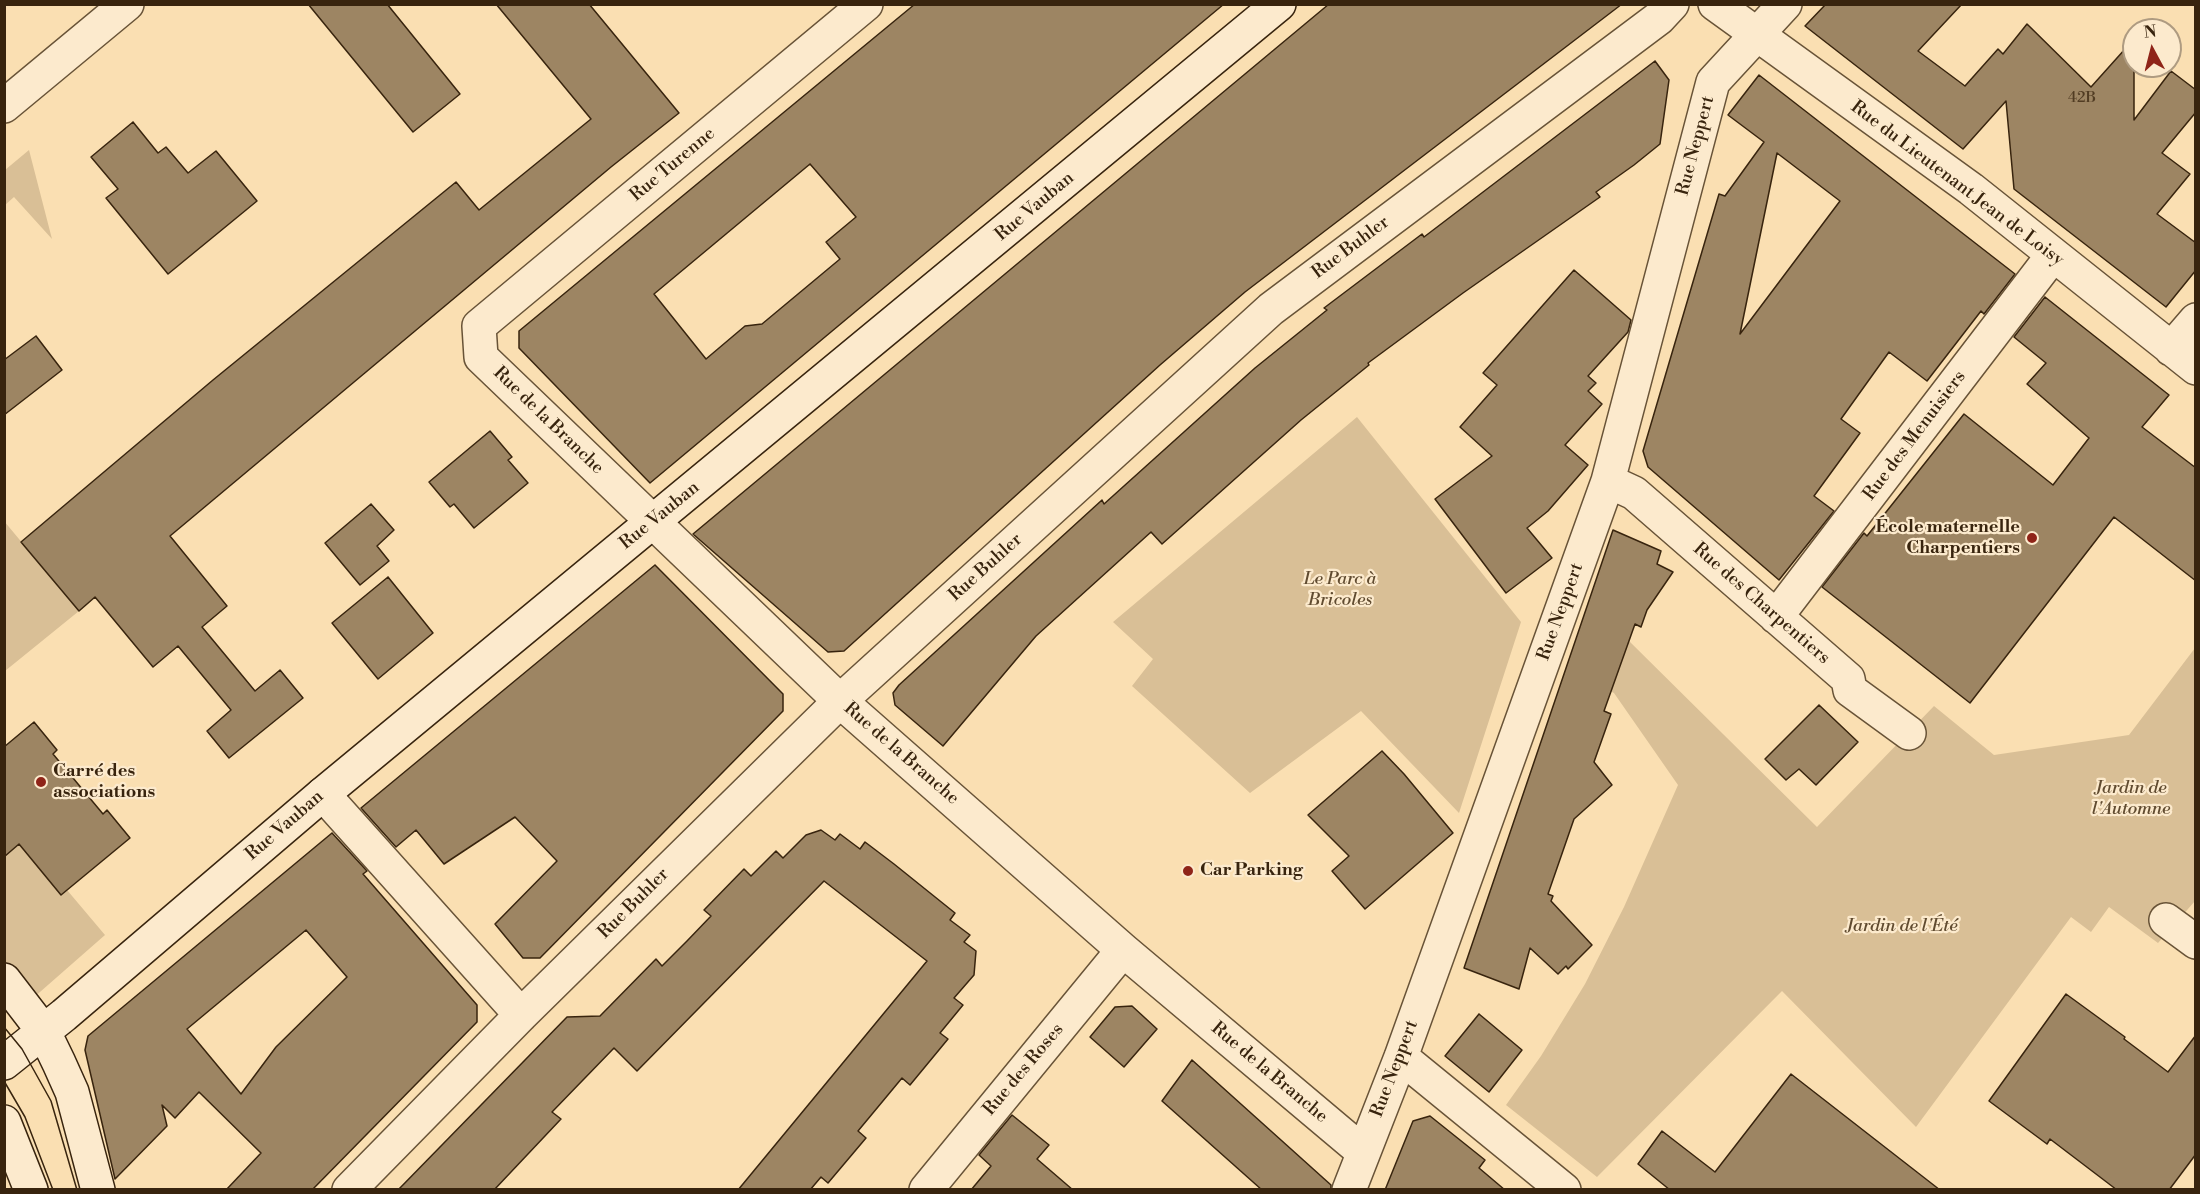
<!DOCTYPE html>
<html>
<head>
<meta charset="utf-8">
<style>
  body { margin:0 }
  #map { position:relative; width:2200px; height:1194px; overflow:hidden; background:#fadfb2; font-family:"Libre Bodoni",serif }
  canvas { display:block }
  .frame { position:absolute; inset:0; border:6px solid #38240e; pointer-events:none }
  .north { position:absolute; left:2122px; top:18px; width:60px; height:60px; box-sizing:border-box; background:#fceacd; border:2px solid #ae9b81; border-radius:50%; rotate:353deg; font-size:16px; font-weight:700; line-height:24px; text-align:center; color:#38240e }
  .north::after { content:''; display:block; margin:auto; width:21px; height:27px; background:#8f2418; clip-path:polygon(50% 0,100% 100%,50% 72%,0 100%) }
</style>
</head>
<body>
<div id="map">
<canvas width="2200" height="1194"></canvas>
<div class="frame"></div>
<div class="north">N</div>
</div>
<script>
const g = document.querySelector('canvas').getContext('2d');
g.lineJoin = 'round';
function fillPath(path, color) { g.fillStyle = color; g.fill(path, 'evenodd'); }
const toPath = rows => new Path2D(rows.map(r => 'M' + r).join(''));
function strokePath(path, color, width, dash) { g.strokeStyle = color; g.lineWidth = width; g.lineCap = dash ? 'butt' : 'round'; g.setLineDash(dash || []); g.stroke(path); }
function write(font, color, halo, rows, align = 'center') {
  g.font = font + ' "Libre Bodoni",serif'; g.lineWidth = 4.5; g.setLineDash([]); g.textBaseline = 'middle'; g.strokeStyle = halo; g.fillStyle = color; for (const [text, x, y, turn = 0] of rows) {
    g.save(); g.translate(x, y); g.rotate((+turn || 0) * Math.PI / 180); g.textAlign = isNaN(turn) ? turn : align; if (halo) g.strokeText(text, 0, 0); g.fillText(text, 0, 0); g.restore();
  }
}
const green = toPath([
  [29,150,52,239,14,197,5,205,5,170],
  [1357,417,1521,622,1459,813,1361,711,1250,793,1132,686,1153,659,1113,622],
  [4,521,79,611,5,671,4,671],
  [1582,622,1629,641,1817,827,1934,706,1994,755,2129,735,2195,648,2195,901,2158,943,2109,907,2091,932,2071,917,1916,1127,1782,991,1597,1177,1506,1105,1541,1056,1585,984,1624,907,1678,785,1614,693,1566,668],
  [5,836,20,843,61,895,67,890,105,935,24,1006,5,980]
]);
const building = toPath([
  [308,4,387,4,460,94,413,132,308,4],
  [496,4,589,4,679,113,611,167,170,536,227,606,202,627,255,691,280,670,303,698,229,758,207,731,231,710,178,646,153,667,95,597,79,611,21,542,213,380,456,182,479,210,591,119,496,4],
  [915,4,1224,4,650,483,519,348,519,331,915,4],
  [810,164,856,217,826,242,840,259,762,324,745,326,706,359,654,294,810,164],
  [1329,4,1622,4,1245,292,1160,365,844,651,828,652,693,534,1329,4],
  [1826,4,1962,4,1918,51,1965,86,1998,49,2003,54,2027,24,2091,87,2134,39,2134,120,2171,71,2196,90,2196,112,2162,153,2190,174,2157,214,2196,243,2196,270,2166,307,2014,189,2006,101,1963,149,1805,26,1826,4],
  [1655,61,1669,80,1660,144,1634,165,1596,192,1600,197,1463,293,1368,363,1369,365,1301,420,1162,544,1151,532,1036,636,943,746,895,705,893,693,899,685,1102,500,1104,504,1255,368,1327,310,1324,308,1422,234,1424,237,1655,61],
  [1759,75,2015,274,1984,314,1981,311,1927,381,1889,352,1841,419,1860,433,1814,496,1834,511,1779,580,1648,467,1643,451,1719,194,1725,196,1764,142,1728,115,1759,75],
  [1777,153,1840,201,1740,334,1777,153],
  [133,122,158,153,166,147,188,173,216,151,257,201,168,274,106,198,118,189,91,157,133,122],
  [1574,270,1631,320,1628,332,1588,376,1596,383,1588,391,1602,404,1565,445,1588,465,1548,511,1527,528,1552,558,1506,593,1435,499,1492,456,1460,427,1497,385,1483,373,1574,270],
  [2045,297,2169,395,2142,427,2196,468,2196,581,2114,517,1970,703,1822,587,1864,533,1867,536,1964,414,2053,485,2089,438,2027,384,2046,363,2014,337,2045,297],
  [36,336,62,370,4,415,4,360,36,336],
  [490,431,512,457,508,460,528,483,474,528,454,504,450,507,429,482,490,431],
  [371,504,394,530,377,546,389,561,360,585,325,543,371,504],
  [1613,530,1661,551,1657,564,1673,572,1647,610,1641,627,1635,624,1604,711,1611,714,1594,762,1612,785,1574,819,1548,894,1553,896,1551,901,1592,945,1568,969,1566,966,1558,974,1530,948,1519,989,1464,968,1613,530],
  [655,565,783,694,783,711,540,958,523,958,495,924,557,861,515,817,444,864,416,830,396,847,361,808,655,565],
  [388,577,433,633,378,679,332,623,388,577],
  [1819,705,1858,742,1816,785,1799,769,1786,780,1765,759,1819,705],
  [34,722,57,750,53,754,103,814,107,810,130,838,61,895,19,844,4,857,4,747,34,722],
  [1382,751,1404,774,1453,833,1365,909,1332,871,1349,856,1308,815,1382,751],
  [821,830,835,840,840,834,860,849,865,842,894,864,955,913,950,920,970,935,964,942,976,951,974,975,954,998,963,1005,940,1033,948,1039,910,1085,902,1078,858,1131,866,1138,828,1183,821,1177,810,1190,738,1190,927,961,824,881,637,1071,614,1048,552,1112,561,1119,494,1190,398,1190,567,1017,600,1016,656,959,662,966,687,941,711,916,704,910,744,869,751,876,776,851,783,858,806,835,821,830],
  [332,833,367,871,363,874,477,1005,477,1022,312,1190,226,1190,261,1153,199,1092,175,1118,162,1105,167,1126,115,1179,85,1050,88,1036,332,833],
  [306,930,347,977,276,1047,241,1094,187,1029,306,930],
  [2066,994,2125,1037,2124,1039,2168,1072,2196,1035,2196,1154,2169,1190,2117,1190,2050,1139,2047,1144,1989,1101,2066,994],
  [1132,1006,1157,1029,1124,1067,1090,1037,1115,1007,1132,1006],
  [1479,1014,1522,1050,1489,1092,1445,1056,1479,1014],
  [1192,1060,1331,1185,1331,1190,1262,1190,1162,1101,1192,1060],
  [1791,1074,1940,1190,1670,1190,1638,1164,1662,1131,1715,1172,1791,1074],
  [1012,1115,1049,1145,1037,1159,1073,1190,971,1190,991,1166,979,1155,1012,1115],
  [1430,1116,1485,1160,1479,1168,1505,1190,1385,1190,1413,1121,1430,1116]
]);
const street = toPath([
  [866,4,479,326,481,357,840,701,1123,950,1363,1152],
  [1715,4,1971,189,2196,368],
  [4,106,127,4],
  [2171,349,2196,320],
  [1608,481,1634,493,1848,679,1850,690,1909,733],
  [1776,617,2053,255],
  [323,794,521,1015],
  [2166,920,2196,942],
  [1401,1057,1564,1190],
  [349,1190,521,1015,840,701,1271,309,1659,18,1672,4],
  [926,1190,1123,950],
  [1349,1190,1401,1057,1608,481,1713,82,1785,4]
]);
const secondary = toPath([
  [4,980,44,1032,59,1063,72,1092,98,1190],
  [4,1063,64,1015,323,794,1279,4],
  [4,1122,31,1190]
]);
const tram = toPath([
  [4,1027,22,1049,51,1101,77,1190],
  [4,1081,25,1117,53,1190]
]);
const markers = [
  [2032,538,6,"#8f2418"],
  [41,782,6,"#8f2418"],
  [1188,871,6,"#8f2418"]
];
const numberNames = [
  ["42B",2082,98]
];
const streetNames = [
  ["Rue Neppert",1696,146,-75],
  ["Rue Turenne",673,165,-40],
  ["Rue du Lieutenant Jean de Loisy",1957,184,37],
  ["Rue Vauban",1035,207,-40],
  ["Rue Buhler",1351,248,-37],
  ["Rue de la Branche",548,421,44],
  ["Rue des Menuisiers",1915,436,-53],
  ["Rue Vauban",660,516,-39],
  ["Rue Buhler",986,568,-42],
  ["Rue des Charpentiers",1761,604,41],
  ["Rue Neppert",1561,612,-70],
  ["Rue de la Branche",901,754,41],
  ["Rue Vauban",285,826,-41],
  ["Rue Buhler",634,904,-45],
  ["Rue Neppert",1395,1069,-69],
  ["Rue des Roses",1024,1070,-50],
  ["Rue de la Branche",1269,1073,40]
];
const poiNames = [
  ["École maternelle",2020,528,"right"],
  ["Charpentiers",2020,549,"right"],
  ["Carré des",53,772],
  ["associations",53,793],
  ["Car Parking",1200,871]
];
const parkNames = [
  ["Le Parc à",1340,580],
  ["Bricoles",1340,601],
  ["Jardin de",2131,789],
  ["l'Automne",2131,810],
  ["Jardin de l'Été",1902,927]
];
fillPath(green, '#d9bf96');
fillPath(building, '#9d8563');
strokePath(building, '#38240e', 1.5);
strokePath(street, '#685337', 36);
strokePath(secondary, '#38240e', 36);
strokePath(street, '#fceacd', 33);
strokePath(secondary, '#fceacd', 33);
strokePath(tram, '#38240e', 1.5);
for (const [x, y, r, color] of markers) { const dot = new Path2D(); dot.arc(x, y, r, 0, 2 * Math.PI); g.fillStyle = color; g.fill(dot); strokePath(dot, '#fceacd', 2); }
write('15px', '#513c23', null, numberNames);
write('18px', '#38240e', '#fceacd', streetNames);
write('bold 18px', '#38240e', '#fceacd', poiNames, 'left');
write('italic 18px', '#604b30', '#fceacd', parkNames);
</script>
</body>
</html>
